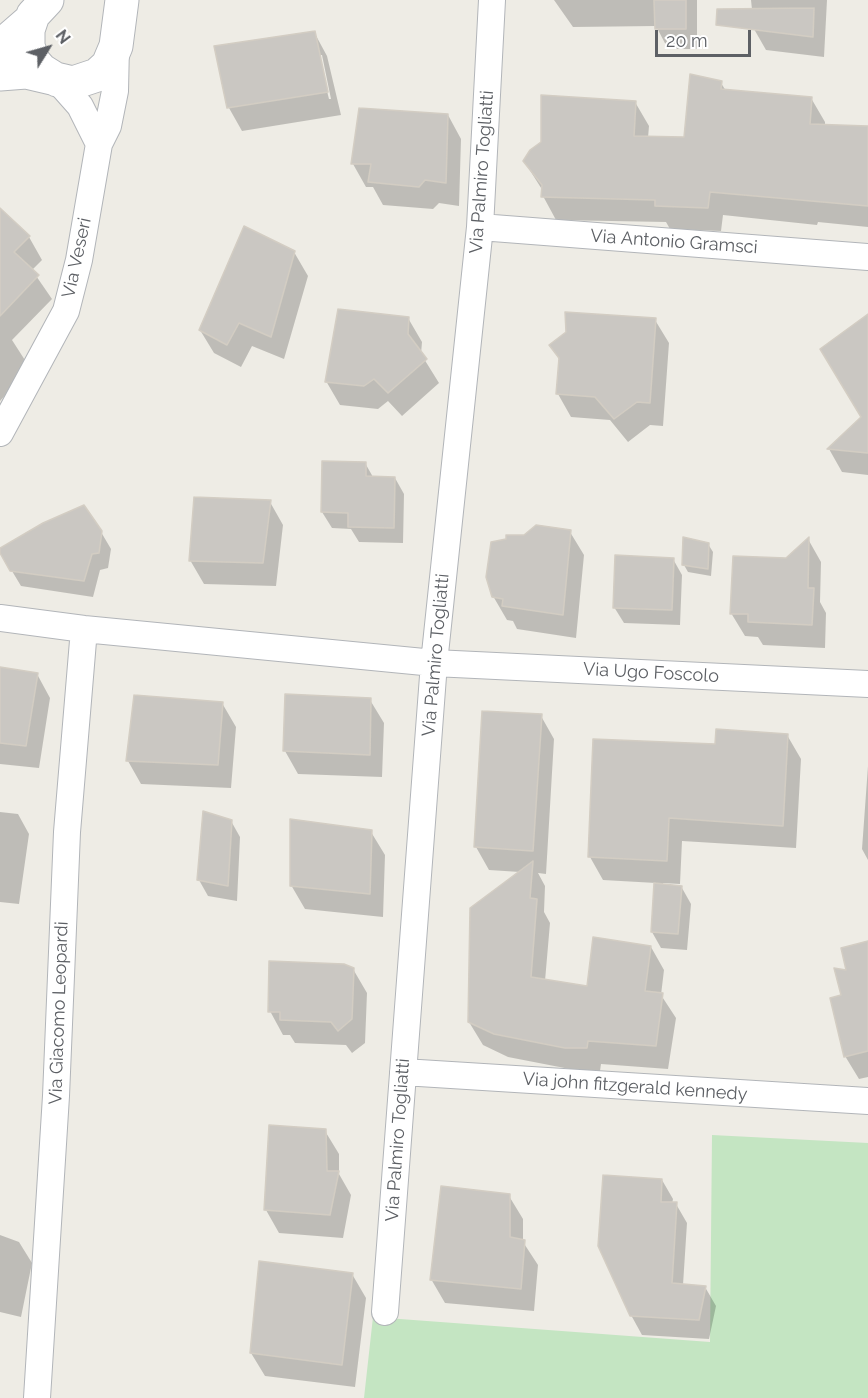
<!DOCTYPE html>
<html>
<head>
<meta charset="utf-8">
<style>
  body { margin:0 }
  #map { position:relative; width:868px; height:1398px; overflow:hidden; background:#eeece5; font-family:Raleway,sans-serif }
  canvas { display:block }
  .north { position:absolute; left:18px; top:18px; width:60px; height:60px; -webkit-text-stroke:4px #fff; paint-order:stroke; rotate:53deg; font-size:16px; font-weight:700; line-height:24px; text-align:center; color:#5d6065 }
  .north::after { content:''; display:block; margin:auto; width:21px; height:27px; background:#5d6065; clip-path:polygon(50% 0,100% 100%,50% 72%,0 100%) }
  .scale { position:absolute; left:655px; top:30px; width:96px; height:27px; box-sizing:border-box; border:3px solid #5d6065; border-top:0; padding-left:8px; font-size:18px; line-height:21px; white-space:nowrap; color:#5d6065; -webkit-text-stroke:4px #fff; paint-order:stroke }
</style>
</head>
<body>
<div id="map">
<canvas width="868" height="1398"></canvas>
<div class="north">N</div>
<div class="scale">20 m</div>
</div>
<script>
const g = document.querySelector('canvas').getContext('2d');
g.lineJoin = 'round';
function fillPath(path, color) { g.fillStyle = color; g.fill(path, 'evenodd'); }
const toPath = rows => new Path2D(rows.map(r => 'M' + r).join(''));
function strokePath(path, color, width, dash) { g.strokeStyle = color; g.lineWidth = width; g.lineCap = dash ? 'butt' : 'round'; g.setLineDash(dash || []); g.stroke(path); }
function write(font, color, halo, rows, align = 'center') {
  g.font = font + ' Raleway,sans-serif'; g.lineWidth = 4.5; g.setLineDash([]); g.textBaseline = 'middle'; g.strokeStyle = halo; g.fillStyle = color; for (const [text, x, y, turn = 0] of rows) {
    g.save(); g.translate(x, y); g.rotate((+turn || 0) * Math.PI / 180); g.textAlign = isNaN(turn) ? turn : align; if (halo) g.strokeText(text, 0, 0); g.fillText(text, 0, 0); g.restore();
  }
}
const green = toPath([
  [712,1135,868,1143,868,1398,364,1398,373,1317,710,1342]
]);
const shadow = toPath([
  [554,0,697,0,697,49,668,49,656,26,573,27],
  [751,0,827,0,824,57,766,50,754,29],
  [314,32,327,56,341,115,242,131,229,108,216,47],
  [318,55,322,55,331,99,329,99],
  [721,83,726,91,811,98,825,122,825,126,868,128,868,227,818,222,817,225,723,215,721,231,670,229,666,222,556,220,543,196,543,191,524,161,635,102,649,126,648,138,685,138],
  [448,115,461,139,459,206,439,203,433,209,383,205,373,187,366,187,353,164],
  [0,210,29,237,42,260,32,270,52,299,12,340,30,368,0,401],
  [294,252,308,276,284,359,252,346,241,367,214,353,200,330],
  [408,318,422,342,421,354,439,383,402,416,388,401,378,409,340,405,326,381],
  [655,320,669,343,663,426,650,425,628,442,610,420,571,417,558,394,560,361,551,346],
  [868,322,868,475,842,472,829,449,862,417],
  [324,462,365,463,373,477,395,478,404,494,403,543,359,542,351,529,332,528,322,512],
  [270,502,283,525,276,586,204,584,190,560],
  [101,532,111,549,108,568,100,570,93,597,21,586,0,551],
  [570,532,584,555,576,638,517,629,513,621,507,620,493,596,525,536],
  [808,539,821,562,820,602,826,613,825,648,763,645,758,637,745,636,731,613],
  [708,544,713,552,711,576,688,572,684,565],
  [673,559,682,575,680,625,624,623,614,607],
  [0,669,37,674,50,698,39,768,0,764],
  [370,700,384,723,382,777,298,774,285,751],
  [222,703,236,727,231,788,141,784,128,761],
  [541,716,554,739,546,874,538,873,545,886,544,912,550,923,545,981,588,987,651,947,664,970,661,995,676,1018,668,1069,601,1064,600,1071,580,1071,508,1057,483,1045,469,1022,520,872,489,870,476,847],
  [787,735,801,759,796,848,682,841,680,884,663,883,663,885,682,888,691,904,687,950,661,948,652,932,656,883,603,880,590,857,717,746],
  [868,766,868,860,862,849],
  [0,812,18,814,29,834,19,904,0,902],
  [231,821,240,837,237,901,208,896,199,880],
  [371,832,385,855,383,917,305,909,291,885],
  [868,943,868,1077,859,1079,845,1056,843,996,848,971],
  [353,969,367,993,365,1043,352,1053,346,1045,295,1043,290,1035,283,1035,270,1011],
  [325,1131,339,1154,339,1174,351,1195,343,1238,279,1233,266,1210],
  [662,1180,673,1199,672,1204,676,1204,687,1223,683,1285,705,1287,716,1306,709,1339,642,1335,631,1315],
  [509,1196,523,1219,523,1242,538,1265,534,1311,445,1303,431,1279],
  [0,1235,19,1242,32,1263,21,1317,0,1312],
  [352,1274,366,1298,355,1387,265,1376,251,1353]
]);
const building = toPath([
  [654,0,686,0,686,29,655,29,654,0],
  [814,8,813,37,716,25,717,9,814,8],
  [315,31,328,92,227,108,214,46,315,31],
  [690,74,722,81,721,89,812,97,810,124,868,126,868,206,710,192,708,208,655,206,655,200,541,197,542,185,523,161,530,150,541,142,541,95,636,101,634,136,684,137,690,74],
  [359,108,448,114,446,183,425,180,419,187,368,182,371,164,351,164,359,108],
  [0,208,30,236,14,252,39,275,0,316,0,208],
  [244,226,295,251,271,337,239,323,227,345,199,330,244,226],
  [338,309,409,317,408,334,427,359,388,393,374,379,364,386,325,382,338,309],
  [565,312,656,318,650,403,637,402,614,419,595,397,556,394,559,358,549,345,566,332,565,312],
  [868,314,868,453,827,449,861,417,820,349,868,314],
  [322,461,366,462,366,476,395,477,394,528,348,527,348,513,321,512,322,461],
  [194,497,271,500,263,563,189,561,194,497],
  [84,505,102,531,99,553,92,554,84,581,10,571,0,553,0,548,43,523,84,505],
  [536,525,571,530,563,615,502,606,503,599,492,597,486,577,491,542,506,539,506,535,524,535,536,525],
  [683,537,709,543,708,569,682,565,683,537],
  [809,537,808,588,814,588,812,625,748,622,748,614,730,614,733,556,786,558,809,537],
  [615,555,674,558,672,610,613,608,615,555],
  [0,667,38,673,26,746,0,743,0,667],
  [285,694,371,698,370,755,283,751,285,694],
  [134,695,223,702,218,765,126,761,134,695],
  [482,711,542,714,533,851,474,847,482,711],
  [716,729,788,734,783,826,669,818,667,861,588,857,593,739,715,744,716,729],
  [203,811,232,820,228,886,197,880,203,811],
  [290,819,372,830,370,894,290,886,290,819],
  [533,861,530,898,537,899,531,977,587,986,593,937,651,946,645,991,663,993,656,1046,588,1041,587,1048,565,1048,494,1034,468,1022,470,908,533,861],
  [654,883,682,886,678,934,651,932,654,883],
  [868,941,868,1051,844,1057,830,998,841,995,834,968,846,970,841,948,868,941],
  [269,961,344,964,354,968,352,1019,338,1031,331,1022,280,1020,280,1012,268,1012,269,961],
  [269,1125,326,1129,327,1171,339,1171,330,1215,264,1210,269,1125],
  [603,1175,662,1179,661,1202,677,1202,672,1283,706,1286,699,1320,630,1316,598,1246,603,1175],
  [441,1186,510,1194,510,1237,525,1240,521,1289,430,1280,441,1186],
  [259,1261,353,1273,342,1365,250,1353,259,1261]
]);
const minor = toPath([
  [57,80,80,106,99,144],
  [480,227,868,257],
  [0,433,66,311,79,260,99,144,108,126,115,91,116,46],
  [0,618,84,629,434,663,868,684],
  [403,1072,868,1101],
  [385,1312,434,663,480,227,492,0],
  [37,1398,56,1096,67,832,84,629]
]);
const tertiary = toPath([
  [47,0,33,15,28,30,28,46,33,61,41,70,57,80],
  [0,47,31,20],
  [0,74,26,72,73,83,97,75,108,65,116,46,122,0]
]);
const streetNames = [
  ["Via Palmiro Togliatti",482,172,-86],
  ["Via Antonio Gramsci",674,242,4],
  ["Via Veseri",77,258,-78],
  ["Via Palmiro Togliatti",436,655,-85],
  ["Via Ugo Foscolo",651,673,3],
  ["Via Giacomo Leopardi",59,1013,-88],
  ["Via john fitzgerald kennedy",635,1087,4],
  ["Via Palmiro Togliatti",398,1140,-86]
];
fillPath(green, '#c4e5c2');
fillPath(shadow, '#0003');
fillPath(building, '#cac7c2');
strokePath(building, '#d3cdc3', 1.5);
strokePath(minor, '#b2b5b9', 28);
strokePath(tertiary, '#b2b5b9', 35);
strokePath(minor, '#fff', 26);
strokePath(tertiary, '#fff', 33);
write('18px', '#5d6065', '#fff', streetNames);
</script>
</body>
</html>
